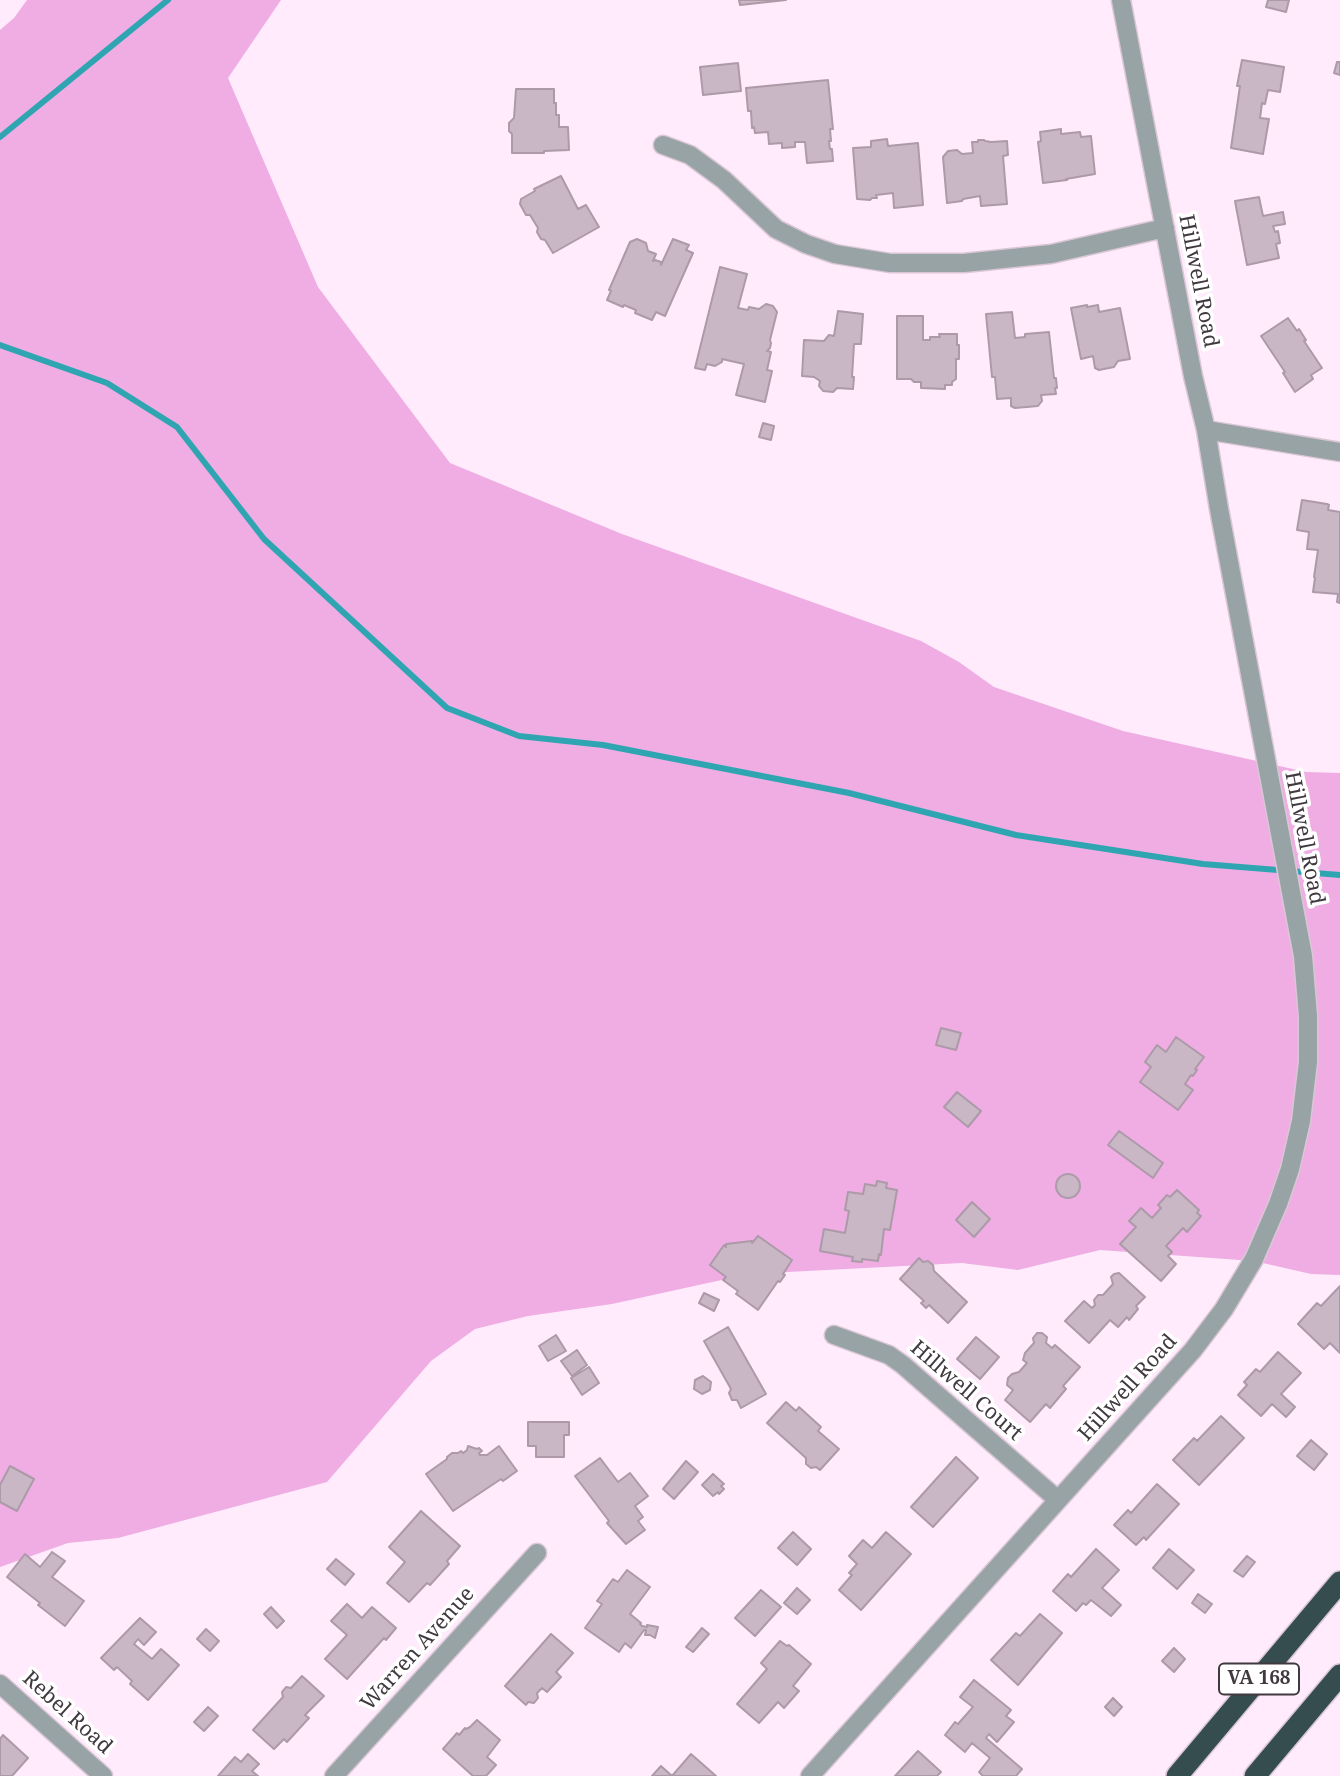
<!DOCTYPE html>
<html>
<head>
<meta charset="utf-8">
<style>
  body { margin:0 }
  canvas { display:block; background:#ffebfb }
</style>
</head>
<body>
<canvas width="1340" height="1776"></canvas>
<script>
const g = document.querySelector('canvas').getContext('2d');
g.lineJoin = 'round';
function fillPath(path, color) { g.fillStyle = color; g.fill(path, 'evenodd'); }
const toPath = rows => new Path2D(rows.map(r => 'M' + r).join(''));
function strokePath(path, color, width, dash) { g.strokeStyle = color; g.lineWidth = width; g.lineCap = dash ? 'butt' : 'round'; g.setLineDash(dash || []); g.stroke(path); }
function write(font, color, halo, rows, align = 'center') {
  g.font = font + ' "Noto Serif",serif'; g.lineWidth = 7; g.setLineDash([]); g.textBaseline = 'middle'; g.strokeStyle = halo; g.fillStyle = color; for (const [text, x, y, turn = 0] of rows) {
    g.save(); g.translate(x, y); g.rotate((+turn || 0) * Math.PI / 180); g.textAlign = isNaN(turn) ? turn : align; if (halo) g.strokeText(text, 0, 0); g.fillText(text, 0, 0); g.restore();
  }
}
const green = toPath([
  [27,0,281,0,228,78,318,287,450,463,622,534,921,641,959,662,994,687,1123,731,1306,772,1340,773,1340,1275,1311,1274,1254,1261,1100,1250,1018,1270,962,1263,749,1274,612,1304,528,1316,475,1329,431,1361,327,1482,118,1538,68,1543,0,1567,0,30,14,18]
]);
const stream = toPath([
  [0,137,168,0],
  [0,345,107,383,177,427,264,539,447,708,519,736,603,745,849,793,1016,835,1203,864,1340,875]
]);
const building = toPath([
  [739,0,786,0,740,5,739,0],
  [1268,0,1289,0,1286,12,1266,7,1268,0],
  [1242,60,1284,67,1280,92,1268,90,1265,104,1262,103,1260,118,1269,119,1263,154,1231,148,1240,86,1237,86,1242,60],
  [1337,62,1340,62,1340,75,1334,73,1337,62],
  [738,63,741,91,703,95,700,67,738,63],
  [828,80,833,129,830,129,831,141,829,141,830,149,832,149,833,161,807,163,805,142,795,142,795,147,782,148,782,143,769,144,768,132,755,133,754,127,752,128,751,111,748,111,746,88,828,80],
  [516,89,554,89,554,103,556,103,556,115,559,115,559,127,568,127,569,150,544,151,544,153,512,153,512,134,509,131,509,123,514,118,516,89],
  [1061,129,1061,134,1080,132,1081,137,1091,136,1095,174,1066,179,1067,180,1043,183,1038,142,1041,141,1040,132,1061,129],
  [887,139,888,146,918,143,923,205,894,208,893,193,876,195,877,198,872,198,870,200,857,199,853,148,871,147,871,141,887,139],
  [978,140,984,140,985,141,991,142,1007,141,1008,155,1003,156,1007,204,981,206,980,196,963,199,962,201,947,203,943,157,948,151,957,150,962,154,973,153,972,142,978,142,978,140],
  [561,176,578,209,586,205,599,227,553,253,545,240,541,239,537,232,538,228,530,215,526,215,520,204,521,199,535,191,534,189,561,176],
  [1259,197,1263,216,1283,212,1285,224,1273,226,1275,232,1278,231,1280,243,1276,244,1279,258,1247,265,1235,201,1259,197],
  [637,239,646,243,648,251,656,254,653,261,655,260,661,262,661,265,673,239,689,245,686,250,693,253,665,316,656,312,652,320,635,313,636,310,624,305,623,307,607,300,611,291,609,290,630,242,637,239],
  [720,267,747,274,738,308,748,310,749,307,759,309,766,304,773,306,777,312,770,340,771,343,770,348,767,351,771,352,767,370,772,371,765,402,736,395,744,364,722,359,722,362,715,366,707,364,705,370,695,368,720,267],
  [1087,305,1087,307,1098,305,1099,312,1120,308,1130,359,1118,361,1114,367,1099,370,1095,368,1093,356,1081,359,1071,308,1087,305],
  [838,311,863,314,861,344,854,344,852,377,854,377,853,389,837,388,833,392,823,391,819,386,820,381,814,377,802,376,804,340,824,341,829,335,834,336,838,311],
  [1012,312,1015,338,1025,337,1025,334,1049,332,1054,378,1056,378,1057,388,1055,388,1056,394,1041,395,1042,401,1038,406,1015,408,1011,406,1011,398,997,399,995,377,992,377,986,314,1012,312],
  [897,316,923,316,923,340,930,340,930,337,940,337,939,334,957,334,957,345,959,345,959,359,956,359,956,379,952,382,952,385,945,385,945,389,921,388,921,382,914,382,911,379,897,379,897,316],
  [1288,318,1297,331,1299,329,1306,340,1304,341,1322,368,1311,375,1313,379,1295,392,1283,373,1285,372,1261,336,1288,318],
  [763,423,774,426,771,440,759,437,763,423],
  [1302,500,1327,504,1329,505,1328,510,1340,512,1340,603,1337,602,1338,594,1313,592,1315,578,1314,577,1318,550,1307,549,1309,532,1297,530,1302,500],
  [941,1028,961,1033,956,1050,936,1045,941,1028],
  [1176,1037,1204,1057,1195,1069,1197,1070,1193,1076,1191,1075,1185,1084,1193,1090,1178,1110,1140,1082,1151,1067,1145,1062,1157,1045,1166,1052,1176,1037],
  [957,1092,981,1111,968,1127,944,1107,957,1092],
  [1119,1131,1163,1163,1153,1178,1108,1145,1119,1131],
  '1056 1186a12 12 0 1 1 24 0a12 12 0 1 1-24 0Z',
  [877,1181,887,1183,886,1188,897,1190,890,1230,884,1229,881,1255,879,1254,878,1261,862,1259,862,1262,852,1261,853,1257,820,1251,824,1229,845,1233,849,1211,845,1210,848,1192,863,1194,865,1184,876,1186,877,1181],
  [1177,1190,1199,1210,1197,1213,1201,1216,1187,1232,1183,1228,1166,1246,1172,1252,1168,1256,1176,1264,1161,1281,1120,1244,1136,1227,1129,1221,1141,1208,1152,1218,1161,1208,1158,1205,1167,1195,1170,1197,1177,1190],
  [972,1202,990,1219,974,1237,956,1220,972,1202],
  [758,1236,792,1260,783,1274,785,1275,780,1282,778,1281,758,1310,739,1296,736,1294,738,1291,723,1280,726,1277,710,1265,724,1245,726,1247,726,1244,752,1241,752,1243,758,1236],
  [919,1258,923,1262,928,1261,933,1265,934,1271,967,1302,948,1323,929,1305,926,1308,921,1303,924,1301,900,1279,919,1258],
  [1119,1273,1145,1297,1136,1306,1138,1309,1129,1320,1127,1317,1118,1327,1110,1320,1089,1343,1065,1321,1084,1301,1092,1308,1095,1305,1094,1300,1098,1295,1103,1295,1113,1284,1111,1277,1114,1274,1119,1273],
  [1340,1286,1340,1353,1330,1343,1324,1349,1298,1324,1317,1303,1321,1306,1340,1286],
  [704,1293,719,1300,714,1311,699,1303,704,1293],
  [728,1327,766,1394,741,1408,737,1400,732,1400,729,1393,731,1389,704,1341,728,1327],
  [1037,1333,1042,1333,1047,1337,1046,1343,1052,1348,1055,1345,1080,1367,1063,1386,1066,1389,1050,1408,1046,1404,1030,1422,1005,1400,1013,1390,1007,1385,1008,1378,1012,1374,1019,1372,1027,1363,1023,1360,1025,1353,1034,1343,1033,1338,1037,1333],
  [556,1335,566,1351,548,1361,539,1346,556,1335],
  [976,1337,999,1357,980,1379,957,1359,976,1337],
  [577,1350,587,1365,572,1376,561,1361,577,1350],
  [1278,1352,1301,1373,1281,1394,1295,1407,1286,1417,1272,1404,1261,1416,1238,1395,1247,1385,1244,1382,1256,1369,1260,1372,1278,1352],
  [589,1367,599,1383,582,1395,571,1378,589,1367],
  [703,1376,711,1382,710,1390,702,1394,694,1389,695,1380,703,1376],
  [786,1402,796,1411,799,1407,821,1427,818,1431,839,1449,820,1470,816,1467,811,1468,806,1464,806,1458,767,1423,786,1402],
  [1221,1416,1244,1438,1199,1485,1173,1460,1194,1438,1197,1441,1221,1416],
  [528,1422,569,1422,569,1435,564,1435,564,1457,536,1457,536,1446,528,1446,528,1422],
  [1311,1440,1327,1454,1314,1470,1297,1456,1311,1440],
  [468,1446,477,1449,479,1448,482,1451,479,1453,480,1455,487,1455,499,1446,517,1471,503,1481,501,1479,453,1511,426,1474,447,1459,447,1457,452,1453,458,1453,461,1451,463,1453,467,1450,468,1446],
  [956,1457,978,1478,933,1527,911,1507,956,1457],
  [600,1458,618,1482,630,1473,648,1496,635,1506,643,1517,638,1521,645,1530,626,1544,607,1523,609,1521,575,1476,600,1458],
  [686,1461,698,1472,674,1499,663,1489,686,1461],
  [10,1466,34,1479,17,1511,0,1502,0,1485,10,1466],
  [713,1474,724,1484,721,1486,724,1489,719,1494,718,1492,713,1496,702,1485,713,1474],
  [1157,1484,1179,1504,1146,1540,1144,1537,1136,1545,1114,1525,1128,1510,1131,1513,1157,1484],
  [421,1511,460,1546,447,1561,449,1564,430,1585,427,1583,409,1602,387,1583,405,1562,389,1547,421,1511],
  [793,1532,811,1549,797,1565,778,1548,793,1532],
  [886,1532,911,1554,861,1610,839,1590,852,1575,849,1573,857,1564,849,1556,863,1540,872,1548,886,1532],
  [1096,1549,1119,1570,1102,1588,1121,1605,1111,1616,1091,1600,1086,1605,1083,1603,1076,1611,1053,1591,1068,1574,1071,1577,1096,1549],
  [1169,1549,1194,1570,1177,1589,1153,1568,1169,1549],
  [52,1552,65,1561,52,1577,84,1601,65,1626,38,1605,40,1603,7,1577,25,1554,40,1567,52,1552],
  [1247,1556,1255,1562,1243,1577,1234,1571,1247,1556],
  [336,1559,354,1574,345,1585,327,1569,336,1559],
  [627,1570,650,1587,630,1614,641,1623,640,1624,642,1626,647,1627,647,1625,658,1627,655,1638,650,1635,645,1635,646,1630,644,1630,631,1648,625,1643,619,1652,585,1628,602,1604,597,1601,613,1579,618,1582,627,1570],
  [797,1588,810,1600,797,1614,784,1603,797,1588],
  [761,1590,781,1607,755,1636,735,1618,761,1590],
  [1198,1594,1212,1604,1205,1613,1192,1603,1198,1594],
  [347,1604,362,1618,372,1607,396,1628,386,1640,384,1638,347,1679,325,1659,347,1635,331,1621,347,1604],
  [271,1607,284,1621,277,1628,264,1614,271,1607],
  [1040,1614,1062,1633,1018,1685,991,1660,1016,1633,1020,1636,1040,1614],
  [140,1618,156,1632,144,1645,138,1639,134,1644,152,1659,161,1649,179,1665,148,1700,130,1684,132,1681,117,1667,114,1670,101,1658,140,1618],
  [702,1628,709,1634,693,1652,686,1647,702,1628],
  [206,1629,219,1641,210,1651,197,1639,206,1629],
  [551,1634,573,1653,556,1672,561,1677,547,1692,542,1688,537,1693,538,1698,534,1703,528,1702,526,1705,505,1686,551,1634],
  [780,1641,787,1646,789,1645,811,1664,793,1686,799,1691,784,1708,778,1702,759,1723,737,1704,767,1669,761,1663,780,1641],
  [1174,1648,1185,1659,1174,1672,1162,1661,1174,1648],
  [302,1676,324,1696,305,1715,309,1718,287,1742,284,1739,274,1749,253,1730,283,1697,282,1692,286,1687,291,1688,302,1676],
  [974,1680,1011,1710,1006,1716,1014,1722,997,1742,989,1734,986,1738,1022,1769,1016,1776,983,1776,979,1772,990,1758,972,1743,965,1752,945,1735,955,1722,958,1724,973,1707,960,1697,974,1680],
  [1113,1698,1122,1707,1114,1716,1105,1707,1113,1698],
  [208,1707,218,1716,204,1731,194,1722,208,1707],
  [477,1720,500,1740,487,1757,496,1765,486,1776,473,1776,443,1749,457,1733,459,1735,465,1728,466,1729,470,1727,477,1720],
  [3,1735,28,1758,12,1776,0,1776,0,1739,3,1735],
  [918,1751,941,1772,937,1776,895,1776,918,1751],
  [248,1754,259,1764,252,1771,258,1776,218,1776,235,1757,241,1762,248,1754],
  [691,1754,716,1776,652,1776,661,1766,672,1776,691,1754]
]);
const minor = toPath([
  [663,145,690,155,724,180,776,229,806,244,835,254,890,263,964,263,1051,254,1165,228],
  [1206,430,1340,452],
  [834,1335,889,1355,903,1365,1058,1500],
  [0,1684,103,1776],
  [334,1776,537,1553],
  [810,1776,1193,1350,1224,1309,1254,1259,1278,1204,1290,1169,1301,1121,1308,1062,1308,1016,1303,956,1219,509,1206,430,1193,376,1121,0]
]);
const highway = toPath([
  [1177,1776,1340,1582],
  [1255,1776,1340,1675]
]);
const shields = [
  [1259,1679,80]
];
const shieldNames = [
  ["VA 168",1259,1679]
];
const streetNames = [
  ["Hillwell Road",1198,281,79],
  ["Hillwell Road",1304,838,79],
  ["Hillwell Road",1128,1388,-48],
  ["Hillwell Court",966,1391,41],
  ["Warren Avenue",418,1649,-48],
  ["Rebel Road",67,1713,42]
];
fillPath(green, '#efade4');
strokePath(stream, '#30a5b2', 6);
fillPath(building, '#cab7c6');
strokePath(building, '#ac9aa9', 2);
strokePath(minor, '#d9c7d5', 21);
strokePath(highway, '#d9c7d5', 24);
strokePath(minor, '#98a3a5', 18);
strokePath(highway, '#354d4f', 21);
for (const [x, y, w] of shields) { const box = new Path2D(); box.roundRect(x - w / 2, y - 15.5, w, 31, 5); g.fillStyle = '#fff'; g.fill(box); strokePath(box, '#40393f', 2); }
write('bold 19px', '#40393f', null, shieldNames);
write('21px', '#40393f', '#fff', streetNames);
</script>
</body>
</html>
